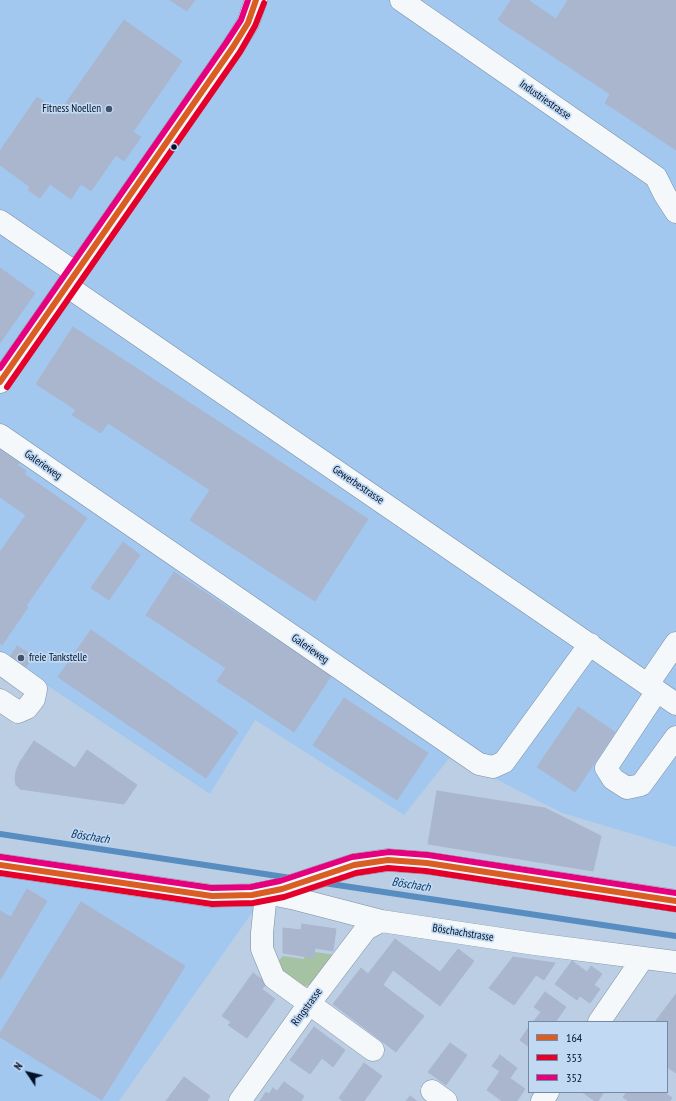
<!DOCTYPE html>
<html>
<head>
<meta charset="utf-8">
<style>
  body { margin:0 }
  #map { position:relative; width:676px; height:1101px; overflow:hidden; background:#bbcee3; font-family:"PT Sans Narrow",sans-serif }
  canvas { display:block }
  .legend { position:absolute; left:528px; top:1021px; width:140px; height:72px; box-sizing:border-box; background:#c2d9f3; border:1px solid #7489a2; margin:0; padding:5px 7px; list-style:none; font-size:12px; color:#001228 }
  .legend li { display:flex; align-items:center; gap:8px; height:20px }
  .legend b { width:20px; border:1px solid #7489a2 }
  .north { position:absolute; left:8px; top:1053px; width:40px; height:40px; -webkit-text-stroke:3px #c2d9f3; paint-order:stroke; rotate:305deg; font-size:11px; font-weight:700; line-height:16px; text-align:center; color:#001228 }
  .north::after { content:''; display:block; margin:auto; width:14px; height:18px; background:#001228; clip-path:polygon(50% 0,100% 100%,50% 72%,0 100%) }
</style>
</head>
<body>
<div id="map">
<canvas width="676" height="1101"></canvas>
<ul class="legend">
<li><b style="height:5px;background:#da5d23"></b>164</li>
<li><b style="height:5px;background:#e4002b"></b>353</li>
<li><b style="height:5px;background:#e5007d"></b>352</li>
</ul>
<div class="north">N</div>
</div>
<script>
const g = document.querySelector('canvas').getContext('2d');
g.lineJoin = 'round';
function fillPath(path, color) { g.fillStyle = color; g.fill(path, 'evenodd'); }
const toPath = rows => new Path2D(rows.map(r => 'M' + r).join(''));
function strokePath(path, color, width, dash) { g.strokeStyle = color; g.lineWidth = width; g.lineCap = dash ? 'butt' : 'round'; g.setLineDash(dash || []); g.stroke(path); }
function write(font, color, halo, rows, align = 'center') {
  g.font = font + ' "PT Sans Narrow",sans-serif'; g.lineWidth = 3.5; g.setLineDash([]); g.textBaseline = 'middle'; g.strokeStyle = halo; g.fillStyle = color; for (const [text, x, y, turn = 0] of rows) {
    g.save(); g.translate(x, y); g.rotate((+turn || 0) * Math.PI / 180); g.textAlign = isNaN(turn) ? turn : align; if (halo) g.strokeText(text, 0, 0); g.fillText(text, 0, 0); g.restore();
  }
}
const built = toPath([
  [0,0,676,0,676,847,562,813,451,756,404,815,255,720,210,794,0,654],
  [0,865,266,893,119,1101,0,1101]
]);
const green = toPath([
  [315,952,336,955,310,985,305,986,293,985,276,963,283,956,304,959,305,956,314,958]
]);
const stream = toPath([
  [0,834,291,878],
  [324,883,676,936]
]);
const building = toPath([
  [170,0,195,0,187,11,170,0],
  [511,0,528,0,556,19,568,0,676,0,676,150,605,103,610,94,498,20,511,0],
  [124,20,182,61,133,132,141,137,124,161,116,155,91,191,81,184,71,199,50,184,40,198,28,190,30,187,0,165,0,151,37,97,59,113,124,20],
  [0,268,35,293,0,343,0,268],
  [73,327,368,519,315,601,190,520,210,490,108,423,101,433,72,415,76,410,36,384,73,327],
  [0,450,19,463,17,465,26,471,24,474,49,491,30,518,0,497,0,450],
  [49,491,87,518,26,606,28,607,2,645,0,643,0,552,26,515,30,518,49,491],
  [123,542,140,555,109,600,91,588,123,542],
  [174,572,331,676,294,732,217,681,226,668,146,615,174,572],
  [91,630,238,732,206,778,58,677,91,630],
  [17,646,33,656,24,670,8,660,17,646],
  [344,698,428,753,397,800,313,745,344,698],
  [578,707,615,732,575,792,537,767,578,707],
  [34,741,75,768,87,750,137,785,124,804,20,789,16,785,15,779,16,771,20,762,34,741],
  [437,791,545,808,601,836,593,871,428,844,437,791],
  [27,889,47,901,0,980,0,911,11,917,27,889],
  [81,902,185,966,102,1100,0,1037,0,1033,81,902],
  [302,924,336,929,333,951,315,948,314,958,283,953,283,928,301,930,302,924],
  [395,939,440,972,458,949,474,961,440,1006,393,970,383,985,424,1016,396,1052,333,1004,361,968,368,974,395,939],
  [513,957,555,963,544,980,536,975,514,1005,489,988,513,957],
  [572,961,587,972,591,966,602,974,594,985,600,989,590,1003,580,996,577,1000,555,984,572,961],
  [253,973,267,983,262,989,275,999,247,1038,228,1025,231,1022,222,1016,253,973],
  [545,992,566,1007,556,1021,558,1022,533,1022,541,1012,534,1007,545,992],
  [676,994,676,1073,667,1067,667,1022,655,1022,676,994],
  [314,1027,345,1050,333,1067,322,1058,310,1074,290,1060,314,1027],
  [529,1027,529,1047,520,1040,529,1027],
  [450,1043,467,1055,446,1085,428,1072,450,1043],
  [500,1055,517,1068,510,1078,492,1066,500,1055],
  [364,1063,382,1076,364,1101,343,1101,339,1098,364,1063],
  [500,1071,525,1089,517,1101,502,1101,487,1090,500,1071],
  [184,1077,210,1096,207,1101,166,1101,184,1077],
  [284,1082,304,1096,301,1101,292,1101,277,1091,284,1082],
  [273,1088,277,1091,292,1101,260,1101,266,1092,269,1094,273,1088],
  [582,1092,604,1092,598,1101,595,1101,582,1092],
  [627,1092,664,1092,672,1098,670,1101,628,1101,623,1097,627,1092],
  [410,1096,417,1101,406,1101,410,1096]
]);
const minor = toPath([
  [401,0,656,177,665,195,676,212],
  [0,221,76,273],
  [67,286,676,704],
  [0,382,233,47,248,23,256,0],
  [0,435,479,764,493,767,504,762,590,644],
  [0,663,36,689,34,699,27,708,18,712,0,700],
  [648,684,676,643],
  [657,691,606,768,613,779,627,788,641,785,676,737],
  [0,865,212,896,252,895,282,889,354,865,388,860,427,863,676,901],
  [266,893,262,933,262,949,274,978,373,1050],
  [271,894,296,899,381,921,535,944,676,962],
  [599,1022,643,958],
  [432,1091,446,1101],
  [240,1101,309,1004,366,929,381,921],
  [542,1101,548,1092]
]);
const bus1 = toPath([
  [0,382,233,47,248,23,256,0],
  [0,865,212,896,252,895,282,889,354,865,388,860,427,863,676,901]
]);
const bus2 = toPath([
  [7,387,240,52,255,26,264,3],
  [0,873,212,904,253,903,284,897,356,873,388,868,426,871,675,909]
]);
const bus3 = toPath([
  [0,368,226,43,241,20,248,0],
  [1,857,212,888,251,887,280,881,352,857,389,852,428,855,676,893]
]);
const markers = [
  [109,109,4,"#415469"],
  [174,147,3.5,"#001228"],
  [21,658,4,"#415469"]
];
const streetNames = [
  ["Industriestrasse",545,100,35],
  ["Galerieweg",43,465,35],
  ["Gewerbestrasse",358,485,34],
  ["Galerieweg",310,649,35],
  ["Böschachstrasse",463,933,9],
  ["Ringstrasse",307,1007,-54]
];
const poiNames = [
  ["Fitness Noellen",101,109],
  ["freie Tankstelle",29,658,"left"]
];
const waterNames = [
  ["Böschach",90,837,9],
  ["Böschach",411,885,9]
];
fillPath(built, '#a3c8f0');
fillPath(green, '#a5c2a3');
strokePath(stream, '#578dc1', 6);
fillPath(building, '#a9b6cd');
strokePath(building, '#aab6ce', 1);
strokePath(minor, '#7b8fa3', 23);
strokePath(minor, '#f5f8fb', 22);
strokePath(bus1, '#da5d23', 6);
strokePath(bus2, '#e4002b', 6);
strokePath(bus3, '#e5007d', 6);
for (const [x, y, r, color] of markers) { const dot = new Path2D(); dot.arc(x, y, r, 0, 2 * Math.PI); g.fillStyle = color; g.fill(dot); strokePath(dot, '#c2d9f3', 1.5); }
write('11px', '#001228', '#c2d9f3', streetNames);
write('11px', '#001228', '#c2d9f3', poiNames, 'right');
write('italic 12px', '#00325d', '#c2d9f3', waterNames);
</script>
</body>
</html>
